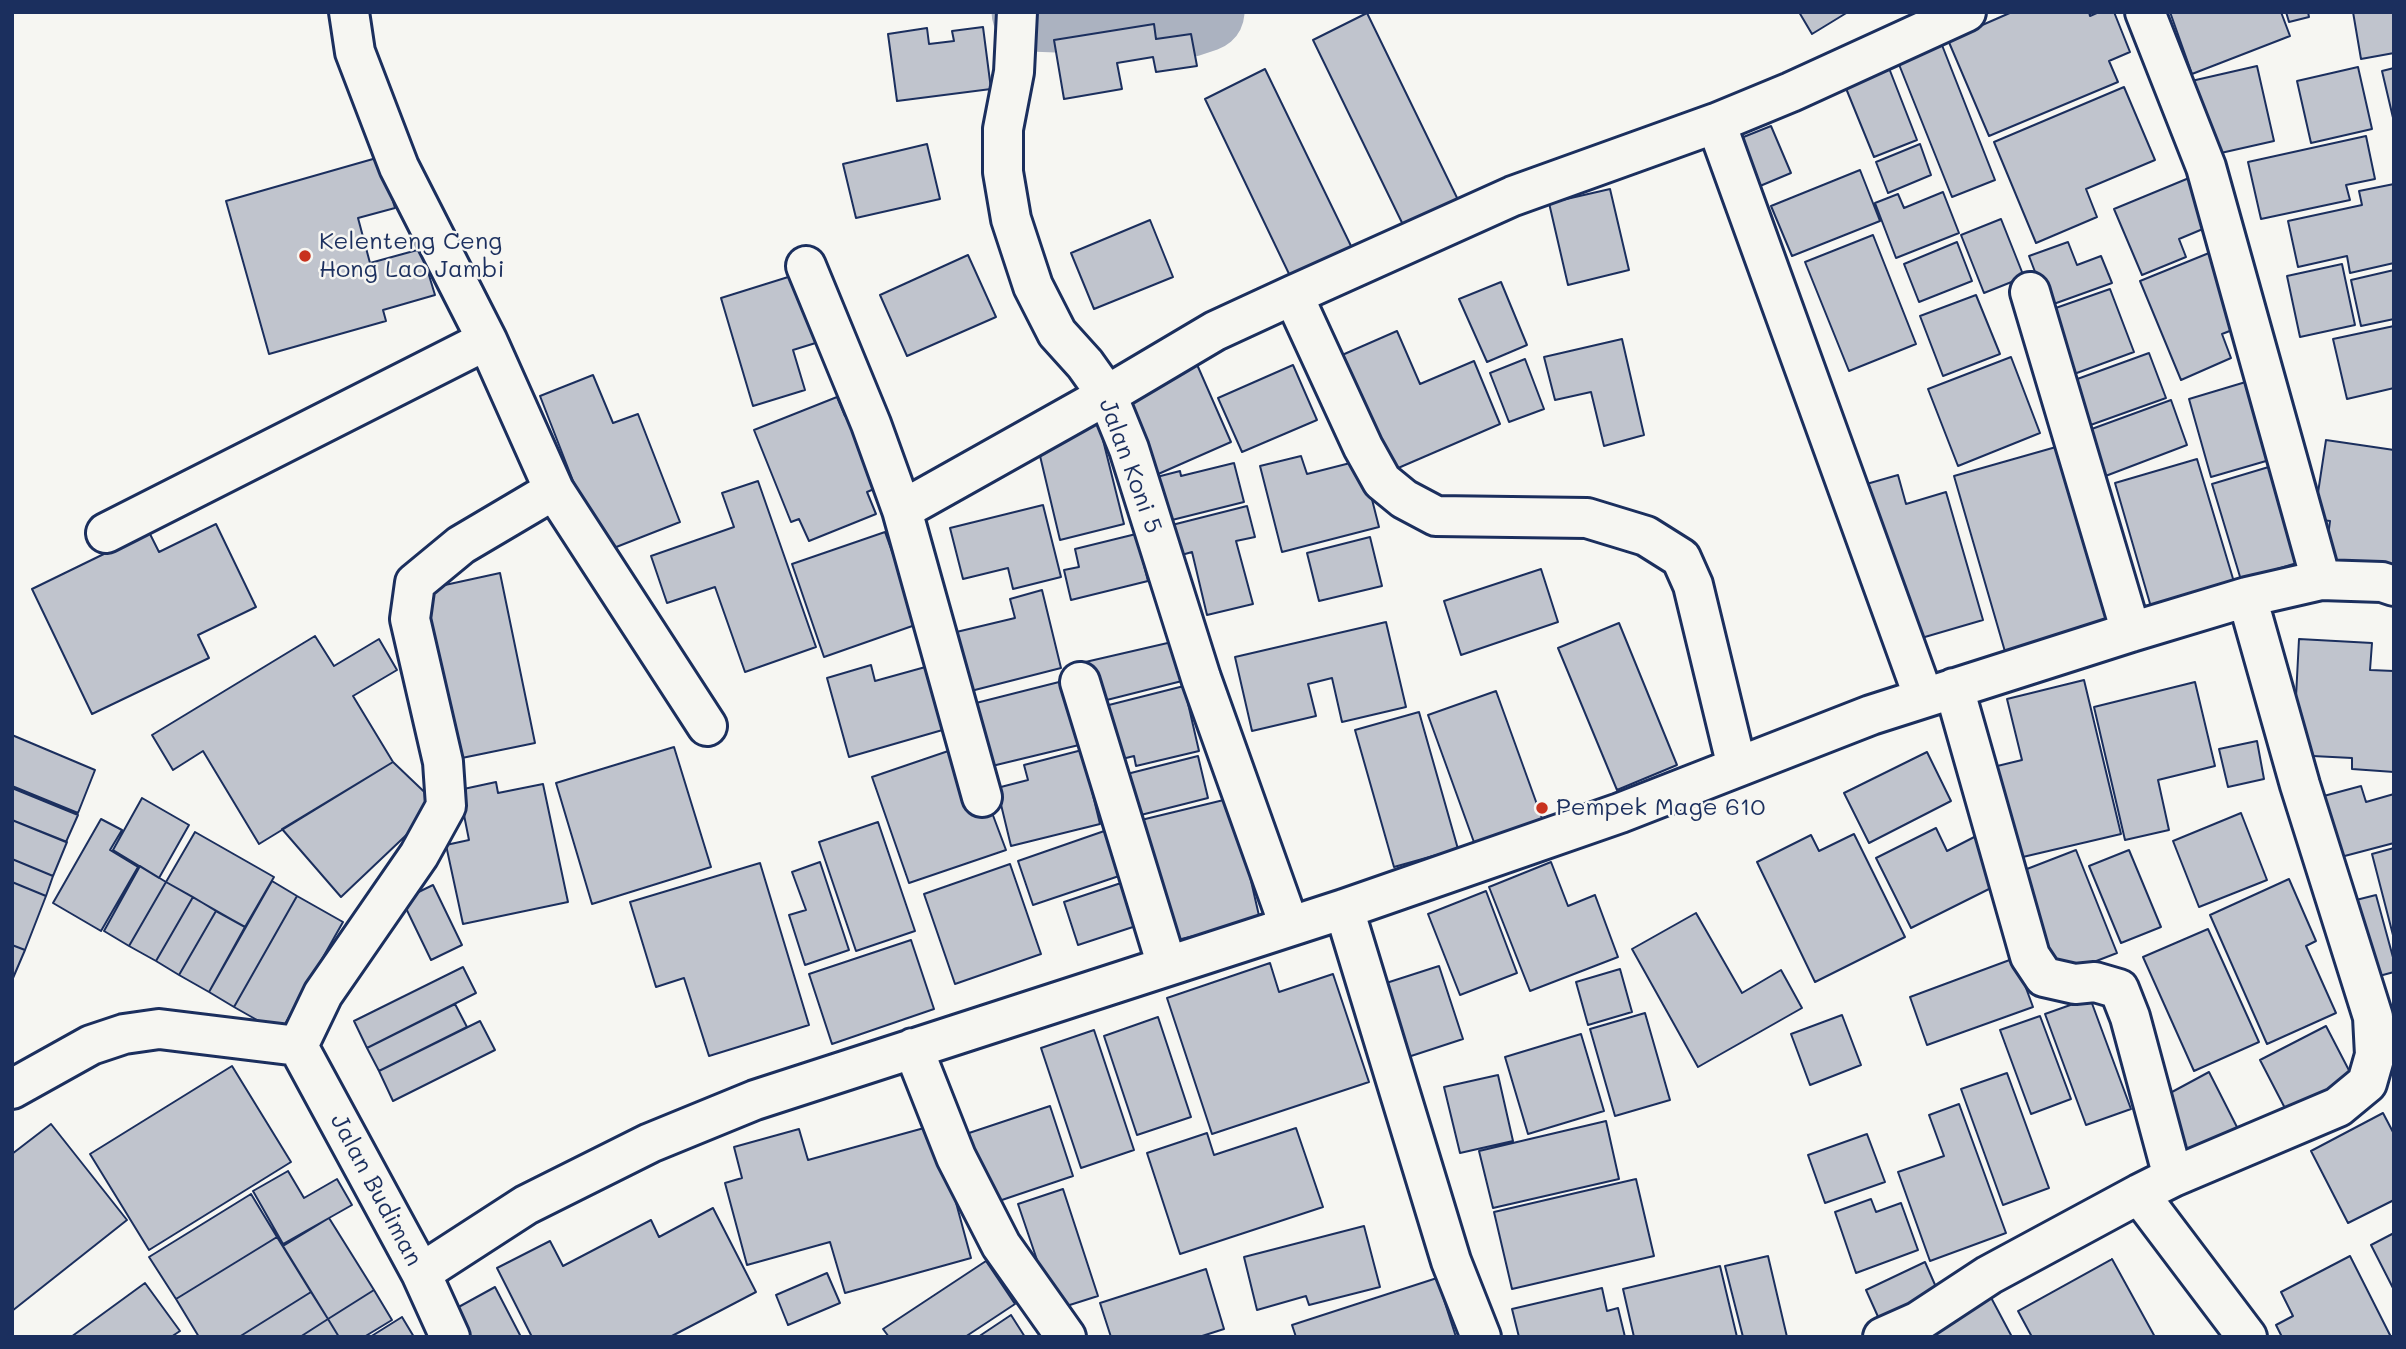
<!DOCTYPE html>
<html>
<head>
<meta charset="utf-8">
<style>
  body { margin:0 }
  #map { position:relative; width:2406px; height:1349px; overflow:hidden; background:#f6f6f2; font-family:Mali,sans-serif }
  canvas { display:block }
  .frame { position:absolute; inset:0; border:14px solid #1b2f5e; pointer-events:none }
</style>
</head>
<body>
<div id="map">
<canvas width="2406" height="1349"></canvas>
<div class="frame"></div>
</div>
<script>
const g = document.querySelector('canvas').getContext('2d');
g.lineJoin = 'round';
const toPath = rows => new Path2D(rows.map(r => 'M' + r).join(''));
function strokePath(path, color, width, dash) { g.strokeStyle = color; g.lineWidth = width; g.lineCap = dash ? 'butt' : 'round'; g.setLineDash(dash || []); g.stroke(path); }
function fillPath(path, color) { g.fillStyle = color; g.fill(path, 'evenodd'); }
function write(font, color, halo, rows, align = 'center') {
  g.font = font + ' Mali,sans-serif'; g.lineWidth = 5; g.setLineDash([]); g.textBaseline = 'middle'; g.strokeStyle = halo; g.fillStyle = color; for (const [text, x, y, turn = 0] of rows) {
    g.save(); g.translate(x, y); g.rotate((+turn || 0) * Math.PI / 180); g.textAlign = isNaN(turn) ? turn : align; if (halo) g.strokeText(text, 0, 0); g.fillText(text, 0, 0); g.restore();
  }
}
const river = toPath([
  [1031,12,1187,18,1205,12]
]);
const building = toPath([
  [1799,12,1848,12,1812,34,1799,12],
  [2012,12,2089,12,2090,16,2099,12,2114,12,2130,52,2109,61,2118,82,1989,136,1948,40,2012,12],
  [2170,12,2281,12,2290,36,2192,74,2170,12],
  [2286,12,2308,12,2309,17,2289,22,2286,12],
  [2353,12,2394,12,2394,53,2361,59,2353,12],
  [1367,13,1462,208,1408,235,1313,40,1367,13],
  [1154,24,1156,39,1191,34,1197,66,1156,72,1153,57,1117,63,1122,89,1064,99,1054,40,1154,24],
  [983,27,991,89,897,101,888,34,927,28,929,44,954,41,952,31,983,27],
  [1940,40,1995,180,1952,197,1896,57,1940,40],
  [1887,63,1917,140,1874,157,1843,81,1887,63],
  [2257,66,2274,141,2203,157,2187,82,2257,66],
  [2358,67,2372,129,2311,143,2297,81,2358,67],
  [2394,68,2394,122,2382,71,2394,68],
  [1265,69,1352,248,1291,278,1205,99,1265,69],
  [2124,87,2155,160,2086,189,2097,217,2036,243,1994,142,2124,87],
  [1771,126,1791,173,1760,186,1741,138,1771,126],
  [2366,136,2375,179,2346,185,2350,200,2261,219,2248,162,2366,136],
  [927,144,940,199,856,218,843,164,927,144],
  [1920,144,1931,175,1888,193,1876,162,1920,144],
  [380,157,395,208,358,218,370,263,421,249,435,295,383,310,386,321,269,354,226,201,380,157],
  [1860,170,1880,221,1792,256,1771,206,1860,170],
  [2189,178,2210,226,2179,239,2186,257,2142,275,2114,209,2189,178],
  [2394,184,2394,263,2350,273,2347,256,2298,267,2288,221,2362,205,2359,191,2394,184],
  [1610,189,1629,270,1568,285,1549,203,1610,189],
  [1943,192,1959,233,1896,258,1875,203,1898,194,1904,208,1943,192],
  [2001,219,2024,277,1984,293,1961,235,2001,219],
  [1150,220,1173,277,1094,309,1071,253,1150,220],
  [1873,235,1916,344,1849,371,1805,262,1873,235],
  [1957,242,1972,281,1919,302,1904,264,1957,242],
  [2068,242,2077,265,2101,256,2112,283,2048,306,2029,256,2068,242],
  [2209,253,2240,327,2222,334,2231,358,2181,380,2140,281,2209,253],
  [968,255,996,317,907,356,880,295,968,255],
  [2342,264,2355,325,2300,337,2287,276,2342,264],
  [2394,270,2394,319,2361,326,2351,280,2394,270],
  [801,273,822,341,793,350,805,390,753,406,721,298,801,273],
  [1501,282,1527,345,1487,362,1459,299,1501,282],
  [2110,289,2134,352,2074,374,2050,310,2110,289],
  [1976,295,2000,354,1943,376,1920,316,1976,295],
  [2394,326,2394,388,2347,399,2333,339,2394,326],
  [1397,331,1420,384,1474,361,1500,424,1382,475,1333,359,1397,331],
  [1622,339,1644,435,1604,446,1591,392,1555,400,1544,357,1622,339],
  [2149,353,2166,398,2085,427,2069,382,2149,353],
  [2011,357,2040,433,1958,466,1928,389,2011,357],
  [1525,359,1544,409,1509,422,1490,373,1525,359],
  [1195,360,1231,442,1156,475,1120,393,1195,360],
  [1293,365,1317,420,1242,452,1218,398,1293,365],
  [593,375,613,423,638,414,680,522,601,553,540,396,593,375],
  [2249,381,2273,459,2211,477,2189,399,2249,381],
  [837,397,845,416,859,410,878,458,864,463,874,489,867,492,876,514,809,541,799,519,791,522,754,430,837,397],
  [2171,400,2187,445,2095,480,2078,434,2171,400],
  [1099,424,1124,524,1060,540,1036,439,1099,424],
  [2326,440,2394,450,2394,577,2324,567,2330,521,2314,519,2326,440],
  [2063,445,2115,623,2006,655,1954,476,2063,445],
  [1301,456,1307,474,1362,460,1379,527,1282,552,1260,466,1301,456],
  [2197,459,2234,582,2151,607,2115,483,2197,459],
  [1234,463,1244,502,1160,523,1149,479,1180,471,1181,476,1234,463],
  [2282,463,2310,559,2241,580,2212,484,2282,463],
  [1898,475,1906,504,1946,492,1983,620,1918,639,1895,559,1879,565,1856,487,1898,475],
  [758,481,816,647,745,672,715,587,667,603,651,556,734,527,722,493,758,481],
  [1043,505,1061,577,1013,589,1008,568,963,579,950,528,1043,505],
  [1247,506,1255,537,1236,541,1253,604,1207,615,1192,552,1171,558,1164,527,1247,506],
  [216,524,256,607,198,635,209,658,92,714,32,589,149,532,159,552,216,524],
  [885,532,918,624,824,657,792,564,885,532],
  [1136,534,1148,581,1071,600,1064,570,1079,567,1075,549,1136,534],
  [1370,537,1382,586,1319,601,1307,553,1370,537],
  [1541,569,1558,622,1461,655,1444,601,1541,569],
  [500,573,535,743,457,759,422,590,500,573],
  [1042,590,1061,668,963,693,948,634,1015,618,1010,599,1042,590],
  [1386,622,1406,707,1342,722,1332,678,1308,684,1316,716,1252,731,1235,657,1386,622],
  [1619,623,1677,765,1617,790,1558,648,1619,623],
  [315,636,334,666,379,639,397,670,353,696,393,762,259,844,203,751,173,770,152,735,315,636],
  [2299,639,2372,643,2370,670,2394,671,2394,772,2352,769,2352,758,2293,755,2299,639],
  [1172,642,1182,681,1091,704,1081,663,1172,642],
  [871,665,875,681,929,666,946,729,849,757,827,678,871,665],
  [2084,680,2121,834,2010,860,1989,768,2022,760,2007,699,2084,680],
  [1063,681,1079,745,992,766,976,703,1063,681],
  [2195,682,2215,766,2158,780,2169,830,2125,840,2094,707,2195,682],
  [1184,686,1199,751,1136,766,1134,756,1106,763,1093,709,1184,686],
  [1496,691,1543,821,1475,845,1428,715,1496,691],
  [1419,712,1458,849,1394,867,1355,730,1419,712],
  [12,735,95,770,78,813,12,786,12,735],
  [2257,741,2264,779,2228,787,2219,749,2257,741],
  [674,747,711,867,592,904,556,783,674,747],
  [960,747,991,810,1006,850,909,883,872,777,960,747],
  [1082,750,1100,824,1011,846,997,788,1028,780,1024,765,1082,750],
  [1927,752,1951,801,1869,843,1844,793,1927,752],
  [1198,756,1208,798,1125,819,1115,777,1198,756],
  [393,762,438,805,341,897,282,829,393,762],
  [496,782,498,793,543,784,568,902,463,924,446,845,469,840,459,790,496,782],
  [2361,786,2366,802,2394,794,2394,843,2337,858,2320,797,2361,786],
  [12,788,78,815,66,842,12,820,12,788],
  [142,798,189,825,159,878,113,850,142,798],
  [1232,798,1260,920,1165,943,1137,821,1232,798],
  [2241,813,2267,880,2199,907,2173,841,2241,813],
  [101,819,122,830,110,850,138,867,101,931,53,903,101,819],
  [12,820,67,842,53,876,12,859,12,820],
  [878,822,915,931,856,951,819,842,878,822],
  [1936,828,1947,851,1982,833,2005,881,1911,928,1876,858,1936,828],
  [1110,829,1125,874,1033,905,1018,861,1110,829],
  [195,832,274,877,245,927,166,882,195,832],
  [1854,834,1905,937,1815,982,1757,862,1811,835,1819,851,1854,834],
  [2394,848,2394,939,2372,854,2394,848],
  [2076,850,2117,953,2055,977,2014,874,2076,850],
  [2129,850,2161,927,2121,943,2089,866,2129,850],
  [12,859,53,876,46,896,12,882,12,859],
  [820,862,849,950,805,965,789,915,806,910,792,872,820,862],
  [1551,862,1568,906,1595,895,1618,957,1530,991,1489,887,1551,862],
  [760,863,809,1025,709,1056,684,978,656,987,630,902,760,863],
  [1010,864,1041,954,955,984,924,894,1010,864],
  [140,866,166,882,129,946,104,931,140,866],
  [2289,879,2316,941,2306,946,2336,1013,2267,1044,2210,915,2289,879],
  [272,881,297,896,234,1007,209,992,272,881],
  [12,882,46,896,25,950,12,945,12,882],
  [166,882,193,897,156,961,129,946,166,882],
  [1124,882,1139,925,1078,945,1064,902,1124,882],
  [433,885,462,945,431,960,402,900,433,885],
  [1486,891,1517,973,1460,995,1428,914,1486,891],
  [2376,895,2394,961,2394,972,2368,979,2348,902,2376,895],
  [297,896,343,922,280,1033,234,1007,297,896],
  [193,897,216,911,179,975,156,961,193,897],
  [216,911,245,927,209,992,179,975,216,911],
  [1696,913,1742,993,1781,970,1802,1008,1698,1067,1632,949,1696,913],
  [2208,929,2259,1042,2194,1071,2143,957,2208,929],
  [911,940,934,1009,832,1044,809,974,911,940],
  [12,945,25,950,13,978,12,977,12,945],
  [2015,958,2033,1007,1927,1045,1910,997,2015,958],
  [1270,963,1279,992,1333,974,1369,1082,1212,1134,1167,998,1270,963],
  [1439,966,1463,1039,1405,1058,1380,985,1439,966],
  [463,967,476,993,367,1048,354,1021,463,967],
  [1620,969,1632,1012,1588,1025,1576,982,1620,969],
  [2090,998,2131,1109,2086,1125,2045,1014,2090,998],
  [455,1004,467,1027,379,1071,367,1048,455,1004],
  [1645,1013,1670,1100,1615,1116,1590,1029,1645,1013],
  [1842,1015,1861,1065,1810,1085,1791,1034,1842,1015],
  [2040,1016,2071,1099,2031,1114,2000,1030,2040,1016],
  [1158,1017,1191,1117,1137,1135,1104,1036,1158,1017],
  [480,1021,495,1050,393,1101,379,1071,480,1021],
  [2326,1026,2354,1080,2288,1114,2260,1060,2326,1026],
  [1094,1030,1134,1150,1081,1168,1041,1048,1094,1030],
  [1581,1034,1604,1111,1528,1134,1505,1057,1581,1034],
  [232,1066,291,1162,149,1250,90,1154,232,1066],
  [2209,1072,2240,1133,2190,1160,2159,1099,2209,1072],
  [2007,1073,2049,1188,2003,1205,1961,1089,2007,1073],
  [1498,1075,1513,1141,1460,1153,1444,1087,1498,1075],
  [1959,1104,2006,1233,1930,1261,1898,1172,1944,1156,1929,1115,1959,1104],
  [1050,1106,1073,1176,990,1204,966,1134,1050,1106],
  [2383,1113,2394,1134,2394,1200,2348,1223,2311,1151,2383,1113],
  [1606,1121,1619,1179,1493,1208,1479,1151,1606,1121],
  [51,1124,127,1220,12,1311,12,1154,51,1124],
  [935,1125,971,1258,845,1293,830,1242,747,1265,725,1183,742,1178,734,1147,799,1129,808,1160,935,1125],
  [1296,1128,1323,1207,1180,1254,1147,1153,1207,1133,1214,1155,1296,1128],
  [1867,1134,1885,1182,1825,1203,1808,1155,1867,1134],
  [288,1171,304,1198,337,1179,352,1205,283,1244,253,1191,288,1171],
  [1636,1179,1654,1256,1512,1289,1494,1212,1636,1179],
  [1063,1189,1098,1296,1054,1310,1018,1204,1063,1189],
  [251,1194,277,1237,176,1299,149,1257,251,1194],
  [1871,1199,1876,1212,1901,1203,1918,1250,1856,1273,1835,1212,1871,1199],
  [713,1208,756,1292,670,1337,532,1337,497,1268,550,1241,563,1266,651,1220,659,1237,713,1208],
  [329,1218,374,1290,328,1319,283,1246,329,1218],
  [1364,1226,1380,1287,1309,1305,1306,1296,1257,1310,1244,1257,1364,1226],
  [2394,1233,2394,1290,2371,1245,2394,1233],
  [277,1237,311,1292,239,1337,199,1337,176,1299,277,1237],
  [1768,1256,1787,1337,1743,1337,1725,1266,1768,1256],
  [2350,1256,2391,1337,2282,1337,2276,1325,2293,1316,2281,1292,2350,1256],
  [2112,1259,2155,1337,2032,1337,2018,1311,2112,1259],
  [986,1261,1015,1304,965,1337,889,1337,883,1329,986,1261],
  [1925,1262,1943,1303,1884,1330,1866,1290,1925,1262],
  [1720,1266,1737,1337,1634,1337,1623,1289,1720,1266],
  [1206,1269,1224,1329,1199,1337,1111,1337,1100,1303,1206,1269],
  [827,1273,840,1303,788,1325,776,1295,827,1273],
  [1437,1278,1456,1337,1296,1337,1292,1325,1437,1278],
  [145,1283,180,1331,171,1337,71,1337,145,1283],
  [495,1287,521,1337,469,1337,455,1309,495,1287],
  [1602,1288,1607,1311,1618,1308,1625,1337,1519,1337,1512,1309,1602,1288],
  [374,1290,392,1320,364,1337,339,1337,328,1319,374,1290],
  [1987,1290,2012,1337,1929,1337,1987,1290],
  [311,1292,328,1319,300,1337,239,1337,311,1292],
  [1011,1315,1025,1337,978,1337,1011,1315],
  [402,1317,414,1337,370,1337,402,1317],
  [328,1319,339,1337,300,1337,328,1319]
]);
const minor = toPath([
  [349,12,355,52,399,167,487,340,554,490,707,726],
  [1017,12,1014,72,1003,129,1003,172,1011,219,1033,286,1057,333,1085,364,1107,395,1129,449,1201,678,1289,925],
  [2145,12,2206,167,2321,580],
  [1716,123,1924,698],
  [806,266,871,424,902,510,982,797],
  [2030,292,2131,632],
  [1293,295,1363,447,1382,481,1404,499,1436,516,1587,518,1646,536,1681,558,1693,585,1737,767],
  [902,510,1107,395,1215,331,1293,295,1513,196,1716,123,1791,92,1966,12],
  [106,533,487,340],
  [1080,682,1167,966],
  [1954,688,2030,956,2044,977,2075,984,2095,982,2119,989,2130,1017,2173,1177],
  [1344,909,1451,1261,1481,1337],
  [298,1046,323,994,419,855,446,806,443,762,410,619,415,583,461,545,554,490],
  [298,1046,421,1273,450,1337],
  [913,1048,956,1157,1001,1245,1066,1337],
  [12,1089,91,1045,124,1034,159,1029,298,1046],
  [2139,1194,2247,1337],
  [421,1273,526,1205,650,1143,755,1100,1344,909,1620,813,1871,715,2131,632,2247,597,2321,580,2382,582,2394,586],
  [1883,1337,1919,1321,1989,1275,2139,1194,2173,1177,2338,1107,2367,1083,2375,1055,2373,1017,2300,785,2247,597]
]);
const markers = [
  [305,256,7,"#c8321e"],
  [1542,808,7,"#c8321e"]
];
const poiNames = [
  ["Kelenteng Ceng",319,242],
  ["Hong Lao Jambi",319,270],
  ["Pempek Mage 610",1556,808]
];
const streetNames = [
  ["Jalan Koni 5",1130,466,70],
  ["Jalan Budiman",376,1190,62]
];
strokePath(river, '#abb2c0', 79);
fillPath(building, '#c0c4cd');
strokePath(building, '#1b2f5e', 2);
strokePath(minor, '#1b2f5e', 44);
strokePath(minor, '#f6f6f2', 38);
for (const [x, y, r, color] of markers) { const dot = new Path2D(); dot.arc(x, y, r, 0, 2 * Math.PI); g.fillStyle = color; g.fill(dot); strokePath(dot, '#f6f6f2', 2.5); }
write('24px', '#1b2f5e', '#f6f6f2', poiNames, 'left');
write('24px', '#1b2f5e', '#f6f6f2', streetNames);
</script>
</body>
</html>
